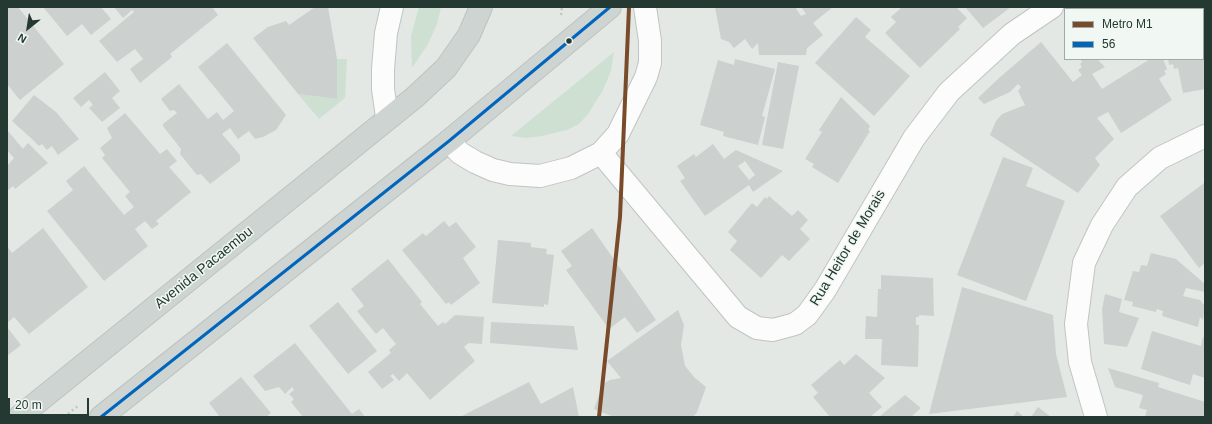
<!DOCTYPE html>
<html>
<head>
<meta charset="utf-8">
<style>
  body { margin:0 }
  #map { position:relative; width:1212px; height:424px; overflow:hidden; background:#e3e8e5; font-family:Arial,sans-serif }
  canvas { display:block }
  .frame { position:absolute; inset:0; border:8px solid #233931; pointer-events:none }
  .legend { position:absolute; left:1064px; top:8px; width:140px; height:52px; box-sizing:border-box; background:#f1f7f3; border:1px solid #9faba5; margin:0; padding:5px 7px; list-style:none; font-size:12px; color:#233931 }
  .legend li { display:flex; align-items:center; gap:8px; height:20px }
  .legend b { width:20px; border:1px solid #9faba5 }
  .north { position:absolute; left:8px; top:8px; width:40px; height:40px; -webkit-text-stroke:3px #f1f7f3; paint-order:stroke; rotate:210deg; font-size:11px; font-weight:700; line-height:16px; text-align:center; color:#233931 }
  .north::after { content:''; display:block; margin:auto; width:14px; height:18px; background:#233931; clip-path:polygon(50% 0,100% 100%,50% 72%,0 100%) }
  .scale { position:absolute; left:8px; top:398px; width:81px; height:18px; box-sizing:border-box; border:2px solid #233931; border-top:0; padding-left:5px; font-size:12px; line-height:14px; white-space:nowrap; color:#233931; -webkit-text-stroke:3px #f1f7f3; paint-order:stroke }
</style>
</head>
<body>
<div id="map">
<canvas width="1212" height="424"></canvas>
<div class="frame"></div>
<ul class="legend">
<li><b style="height:5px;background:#7a4b2a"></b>Metro M1</li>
<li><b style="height:5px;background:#0065bd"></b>56</li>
</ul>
<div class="north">N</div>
<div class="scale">20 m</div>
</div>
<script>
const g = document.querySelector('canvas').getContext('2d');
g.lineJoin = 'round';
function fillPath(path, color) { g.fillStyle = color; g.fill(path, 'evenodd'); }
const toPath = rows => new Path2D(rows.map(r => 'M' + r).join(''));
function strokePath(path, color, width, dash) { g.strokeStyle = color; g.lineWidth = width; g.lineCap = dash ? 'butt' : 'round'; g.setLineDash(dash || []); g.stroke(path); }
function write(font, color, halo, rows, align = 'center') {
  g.font = font + ' Arial,sans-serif'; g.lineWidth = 3; g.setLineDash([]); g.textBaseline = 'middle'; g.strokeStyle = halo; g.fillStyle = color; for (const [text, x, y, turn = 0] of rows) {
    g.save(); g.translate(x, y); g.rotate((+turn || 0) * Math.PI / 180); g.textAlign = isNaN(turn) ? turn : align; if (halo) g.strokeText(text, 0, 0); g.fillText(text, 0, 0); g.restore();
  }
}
const green = toPath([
  [419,7,441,7,437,24,428,44,412,68,411,36],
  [614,52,611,71,603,90,588,114,579,124,567,130,542,136,526,138,511,136],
  [337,59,347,59,345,98,319,119,298,94,337,99]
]);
const building = toPath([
  [9,7,18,7,64,64,20,100,7,84,7,9],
  [43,7,101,7,111,19,91,35,82,24,67,36],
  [114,7,212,7,218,15,170,54,172,57,140,83,130,69,143,59,135,49,117,62,99,41,134,12,132,10,123,18],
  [315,7,328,7,337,59,337,99,298,94,253,38,268,27,286,21,289,25],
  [715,7,795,7,801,16,806,14,801,7,833,7,813,23,823,35,807,48,806,55,759,55,758,43,752,49,745,39,734,48,729,42,721,39],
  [902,7,956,7,967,18,958,27,960,29,920,68,885,33,896,22,891,17],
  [965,7,1011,7,983,28],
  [1203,8,1205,8,1205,89,1183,93,1178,68,1174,69,1173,64,1169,65,1168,59,1203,59],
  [856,17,871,30,865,37,910,76,874,116,815,63],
  [1041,42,1073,82,1082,75,1078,70,1082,67,1080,64,1082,62,1081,59,1097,59,1105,67,1092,74,1102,89,1150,59,1163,59,1167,69,1164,71,1166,74,1159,79,1172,100,1121,133,1108,112,1097,118,1114,139,1095,158,1100,165,1078,193,990,135,996,121,1002,114,1025,105,1018,91,1021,87,1018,84,1010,92,984,104,978,98,999,78],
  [227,43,286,115,276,130,263,137,255,139,249,131,238,139,230,128,222,134,240,155,240,161,210,184,201,174,197,175,180,154,181,149,163,126,163,124,177,113,174,110,170,111,161,99,179,84,208,119,217,112,223,120,234,111,198,67],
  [735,59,775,69,762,116,765,117,758,145,723,136,724,132,700,125,718,60,734,65],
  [778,62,799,66,783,149,762,145],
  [105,72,120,91,112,98,120,108,102,122,89,108,93,105,89,100,81,107,73,98],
  [34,95,56,112,79,139,58,155,52,146,47,150,42,144,39,146,32,139,12,121],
  [841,97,870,126,868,130,870,131,838,183,812,167,814,164,805,159,822,132,819,130],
  [125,113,160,154,167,149,177,161,169,167,191,192,156,221,159,224,152,229,145,221,135,229,148,246,104,281,47,211,73,190,66,181,84,166,124,215,134,207,125,196,130,192,102,158,105,155,100,148,112,138,107,128],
  [8,131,23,149,28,143,48,163,15,189,13,186,7,191,7,166,14,158,7,150],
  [713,144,724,159,736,150,783,171,753,192,749,185,705,216,680,181,685,178,677,166,694,154,696,157],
  [745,161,755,175,749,180,738,166],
  [1003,157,1033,168,1026,186,1065,201,1026,301,957,275],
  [1204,183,1205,263,1199,268,1160,216],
  [769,196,792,216,798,210,808,220,800,229,810,239,789,261,782,255,761,278,730,250,737,241,728,232,752,203,757,207,765,197,767,199],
  [444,221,449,227,456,222,476,247,463,258,480,283,451,305,449,302,446,304,402,250,423,233,426,236],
  [43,228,88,287,29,334,14,317,7,323,7,246,12,253],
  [592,228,656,320,637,333,625,317,609,329,566,270,572,266,561,251],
  [498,240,531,243,531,247,547,249,546,254,554,255,548,305,544,304,544,307,492,303],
  [1151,253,1176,259,1205,284,1205,292,1186,288,1183,296,1200,300,1205,306,1203,320,1200,317,1198,327,1162,316,1163,311,1157,309,1156,312,1132,306,1133,302,1124,300,1133,271,1139,272,1141,265,1147,266],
  [388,259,422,302,420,304,438,326,443,322,445,324,455,315,484,317,482,344,469,343,464,347,475,361,430,400,407,373,399,381,393,374,390,376,394,380,382,389,368,372,391,353,389,350,396,344,383,328,376,334,357,311,364,306,351,289],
  [881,275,933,278,934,316,919,315,919,317,916,317,916,325,919,325,918,367,881,365,882,339,865,339,866,316,877,317,878,289,881,289],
  [962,287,1053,315,1056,354,1067,397,929,414],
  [1105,294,1122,299,1119,312,1139,318,1127,347,1104,344,1102,309],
  [338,302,377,351,348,374,309,326],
  [678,310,684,325,681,345,685,366,695,378,706,387,697,412,693,417,614,417,594,409,603,384,610,380,621,378,607,361],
  [491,322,574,326,578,350,490,343],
  [7,327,21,345,7,356],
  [1152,331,1201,346,1203,337,1205,338,1205,378,1193,374,1190,385,1141,369],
  [295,343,352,414,359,409,365,417,303,417,291,402,294,399,289,394,294,390,292,387,285,394,279,387,265,391,253,376],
  [856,354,885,378,869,393,882,407,870,417,830,417,813,397,818,393,811,385,840,360,844,365],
  [1108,368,1159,383,1158,387,1205,402,1205,417,1145,417,1147,410,1139,408,1143,395,1115,387],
  [241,377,271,413,266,417,220,417,209,403],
  [529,382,541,404,573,387,579,417,462,416],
  [905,395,921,408,911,417,879,417],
  [1038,407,1051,417,1031,417],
  [1017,411,1024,417,1013,417]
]);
const path = toPath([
  [561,15,562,7],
  [64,417,78,406]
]);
const minor = toPath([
  [387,117,383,89,383,69,386,33,392,7],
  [449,141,460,153,475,162,493,170,510,174,540,176,571,168,601,153,618,134,646,77,650,63,650,41,645,7],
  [601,153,738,317,757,328,773,330,795,324,807,315,825,290,914,138,949,92,1012,34,1052,7],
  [1096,417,1080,362,1076,324,1084,263,1102,225,1127,187,1160,158,1205,136]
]);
const major = toPath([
  [19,417,415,97,446,68,469,35,481,7],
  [101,417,449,141,610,7]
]);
const bus1 = toPath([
  [101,417,449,141,610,7]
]);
const metro1 = toPath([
  [599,417,620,217,629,7]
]);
const markers = [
  [569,41,3.5,"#233931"]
];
const streetNames = [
  ["Rua Heitor de Morais",848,248,-59],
  ["Avenida Pacaembu",204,268,-39]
];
fillPath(green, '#cde0d1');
fillPath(building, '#ccd0ce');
strokePath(minor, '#c0c5c2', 24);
strokePath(major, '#bcc4c1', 24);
strokePath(path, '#c0c8c4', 2.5, [2, 3]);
strokePath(minor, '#fbfcfb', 22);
strokePath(major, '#ced4d1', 22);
strokePath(bus1, '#0065bd', 3);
strokePath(metro1, '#7a4b2a', 4);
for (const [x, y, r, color] of markers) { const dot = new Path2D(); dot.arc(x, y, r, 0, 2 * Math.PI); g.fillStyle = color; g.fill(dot); strokePath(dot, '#f1f7f3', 1.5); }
write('14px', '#233931', '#f1f7f3', streetNames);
</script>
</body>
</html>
